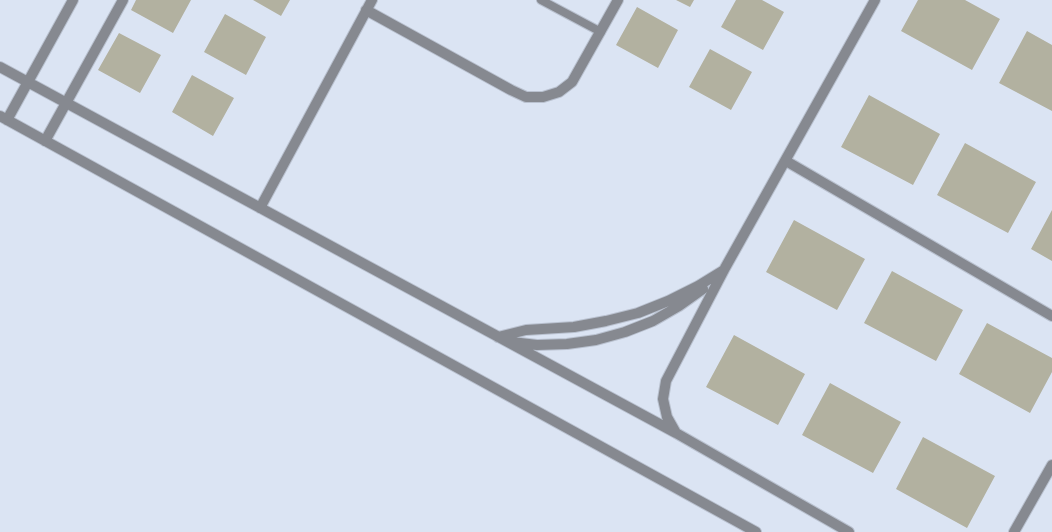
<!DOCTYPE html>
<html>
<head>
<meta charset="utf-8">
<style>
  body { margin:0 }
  canvas { display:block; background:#dbe4f3 }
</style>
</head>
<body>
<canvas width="1052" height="532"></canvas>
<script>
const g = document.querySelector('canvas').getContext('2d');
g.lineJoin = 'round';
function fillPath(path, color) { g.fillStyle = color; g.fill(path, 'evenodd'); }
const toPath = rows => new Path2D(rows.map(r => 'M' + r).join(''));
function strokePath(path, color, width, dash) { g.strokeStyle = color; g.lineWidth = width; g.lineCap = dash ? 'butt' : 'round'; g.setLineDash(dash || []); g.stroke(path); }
const building = toPath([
  [136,0,191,0,173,33,131,10],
  [253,0,290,0,281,16],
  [676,0,694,0,690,7],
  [736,0,762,0,784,12,763,50,721,27],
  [918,0,965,0,1000,19,972,70,901,31],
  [637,7,678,30,658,68,616,45],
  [225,14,266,37,246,75,204,52],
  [1027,31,1052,45,1052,111,999,83],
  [119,33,161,55,140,93,98,70],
  [710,49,752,72,731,110,689,87],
  [192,75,234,98,213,136,172,112],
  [869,95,940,134,913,185,841,147],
  [965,143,1036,182,1008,233,937,195],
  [1052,210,1052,261,1031,249],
  [794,220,865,259,837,310,766,272],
  [892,271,963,310,936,361,864,323],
  [987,323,1052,358,1052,372,1030,413,959,374],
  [734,335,805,374,778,425,706,387],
  [830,383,901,422,873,473,802,435],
  [923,437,995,476,967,528,896,489]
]);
const service = toPath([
  [541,0,601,32]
]);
const minor = toPath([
  [366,10,511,90,526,97,543,97,559,92,572,82,618,0],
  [0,67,676,433,849,532],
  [0,116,756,532],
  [7,120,73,0],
  [45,141,123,0],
  [786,161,1052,316],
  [260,208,372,0],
  [498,337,526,330,574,327,606,321,638,313,668,301,698,286,724,270],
  [512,342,537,345,567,344,596,340,625,332,653,321,679,306,703,289],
  [676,433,667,417,663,399,666,381,725,268,875,0]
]);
const tertiary = toPath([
  [1014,532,1052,465]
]);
fillPath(building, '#b2b1a0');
strokePath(service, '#bac2d0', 10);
strokePath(minor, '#bac2d0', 12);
strokePath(tertiary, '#bac2d0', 12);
strokePath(service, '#868990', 8);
strokePath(minor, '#868990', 10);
strokePath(tertiary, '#868990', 10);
</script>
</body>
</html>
